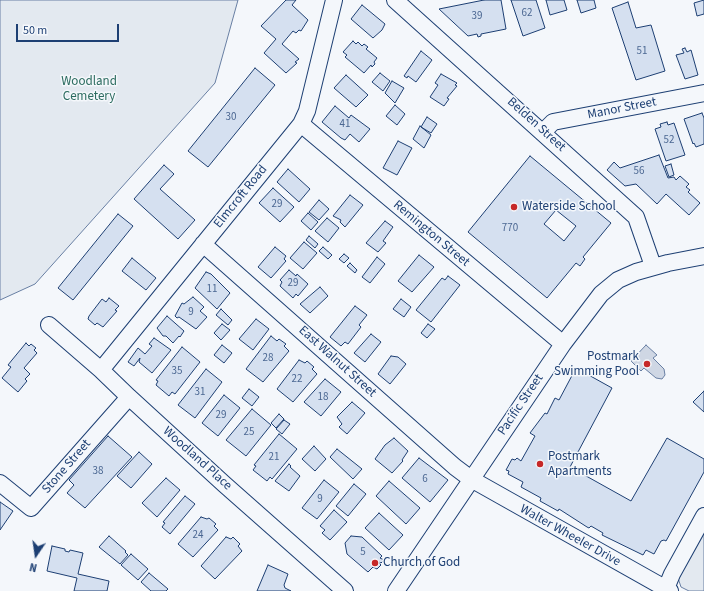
<!DOCTYPE html>
<html>
<head>
<meta charset="utf-8">
<style>
  body { margin:0 }
  #map { position:relative; width:704px; height:591px; overflow:hidden; background:#f4f7fb; font-family:"Source Sans 3",sans-serif }
  canvas { display:block }
  .north { position:absolute; left:16px; top:535px; width:40px; height:40px; -webkit-text-stroke:3px #f4f7fb; paint-order:stroke; rotate:193deg; font-size:11px; font-weight:700; line-height:16px; text-align:center; color:#1d3f73 }
  .north::after { content:''; display:block; margin:auto; width:14px; height:18px; background:#1d3f73; clip-path:polygon(50% 0,100% 100%,50% 72%,0 100%) }
  .scale { position:absolute; left:16px; top:24px; width:103px; height:18px; box-sizing:border-box; border:2px solid #1d3f73; border-top:0; padding-left:5px; font-size:12px; line-height:14px; white-space:nowrap; color:#1d3f73; -webkit-text-stroke:3px #f4f7fb; paint-order:stroke }
</style>
</head>
<body>
<div id="map">
<canvas width="704" height="591"></canvas>
<div class="north">N</div>
<div class="scale">50 m</div>
</div>
<script>
const g = document.querySelector('canvas').getContext('2d');
g.lineJoin = 'round';
function fillPath(path, color) { g.fillStyle = color; g.fill(path, 'evenodd'); }
const toPath = rows => new Path2D(rows.map(r => 'M' + r).join(''));
function strokePath(path, color, width, dash) { g.strokeStyle = color; g.lineWidth = width; g.lineCap = dash ? 'butt' : 'round'; g.setLineDash(dash || []); g.stroke(path); }
function write(font, color, halo, rows, align = 'center') {
  g.font = font + ' "Source Sans 3",sans-serif'; g.lineWidth = 3; g.setLineDash([]); g.textBaseline = 'middle'; g.strokeStyle = halo; g.fillStyle = color; for (const [text, x, y, turn = 0] of rows) {
    g.save(); g.translate(x, y); g.rotate((+turn || 0) * Math.PI / 180); g.textAlign = isNaN(turn) ? turn : align; if (halo) g.strokeText(text, 0, 0); g.fillText(text, 0, 0); g.restore();
  }
}
const green = toPath([
  [0,0,238,0,215,83,35,284,0,300,0,0],
  [704,529,704,591,689,591,681,587,678,578,704,529]
]);
const water = toPath([
  [646,345,657,355,653,358,664,369,665,375,662,379,656,378,644,368,641,371,631,361,646,345]
]);
const building = toPath([
  [286,0,296,0,292,5,308,20,301,31,299,30,296,33,293,31,282,44,299,59,295,62,297,63,286,73,264,53,276,39,261,26,286,0],
  [484,0,501,0,506,29,481,34,481,36,478,37,477,34,468,36,439,9,484,0],
  [511,0,536,0,545,28,523,36,511,0],
  [546,0,564,0,567,10,550,15,546,0],
  [577,0,594,0,596,8,581,13,577,0],
  [704,0,704,14,697,16,694,3,704,0],
  [628,2,636,28,651,25,665,71,636,80,612,8,628,2],
  [362,5,385,24,382,30,373,38,351,19,362,5],
  [353,41,356,44,358,42,362,46,364,44,368,47,366,49,377,58,374,62,375,64,372,67,371,65,364,73,345,57,347,55,343,52,353,41],
  [685,48,687,52,691,50,698,75,685,79,676,55,684,53,682,49,685,48],
  [421,51,432,60,416,82,408,76,407,78,404,76,421,51],
  [255,68,275,85,208,167,188,151,255,68],
  [380,73,390,81,383,91,372,82,380,73],
  [441,74,457,83,455,85,457,86,447,98,449,99,444,106,430,97,438,85,435,83,441,74],
  [346,75,368,95,356,107,334,88,346,75],
  [392,81,404,88,395,103,385,93,392,81],
  [395,105,405,114,397,125,386,116,395,105],
  [335,106,349,118,351,115,370,129,359,142,350,134,345,140,341,138,322,122,335,106],
  [702,113,704,118,704,144,696,147,694,143,693,144,684,119,702,113],
  [427,117,437,124,431,133,421,127,427,117],
  [667,122,668,125,674,123,685,155,666,161,655,129,661,127,660,124,667,122],
  [420,126,431,135,424,148,413,139,420,126],
  [398,141,412,148,397,175,383,168,398,141],
  [659,155,668,178,674,177,676,180,680,176,689,184,686,187,690,190,688,192,700,203,689,215,666,194,657,204,636,184,625,186,607,170,614,162,620,168,659,155],
  [530,156,611,223,583,257,585,259,580,266,576,263,547,298,468,232,530,156],
  [556,210,576,226,564,241,544,224,556,210],
  [671,164,674,175,669,177,665,166,671,164],
  [164,165,174,174,160,189,195,220,178,239,134,199,164,165],
  [288,169,310,189,299,202,277,182,288,169],
  [273,188,294,207,280,222,259,203,273,188],
  [350,195,363,205,345,227,340,222,341,220,333,216,350,195],
  [319,200,329,209,319,220,309,212,319,200],
  [308,213,318,222,311,230,301,221,308,213],
  [118,214,133,226,73,300,58,288,118,214],
  [327,218,339,228,328,242,315,231,327,218],
  [385,221,393,227,383,241,386,243,378,252,366,243,385,221],
  [309,236,318,244,315,248,306,240,309,236],
  [304,242,317,253,303,269,290,258,304,242],
  [275,247,286,256,284,259,286,261,271,278,258,267,275,247],
  [323,247,332,255,328,259,319,251,323,247],
  [344,254,349,258,344,263,339,259,344,254],
  [419,255,434,267,412,292,398,281,419,255],
  [377,257,385,264,370,283,362,277,377,257],
  [132,258,156,278,146,290,122,271,132,258],
  [350,263,357,270,355,273,347,266,350,263],
  [289,270,296,276,297,274,308,284,298,296,296,294,293,298,280,286,282,282,280,280,289,270],
  [206,272,211,274,230,293,217,309,195,288,206,272],
  [448,276,460,285,431,322,416,310,442,278,445,280,448,276],
  [320,287,328,296,310,313,300,304,320,287],
  [193,297,204,307,200,311,207,317,196,329,179,317,177,318,175,316,182,303,184,304,193,297],
  [109,298,119,306,115,310,117,311,103,327,97,323,95,325,88,319,89,316,102,299,106,302,109,298],
  [401,299,411,307,404,317,393,309,401,299],
  [355,306,367,315,359,325,361,327,348,344,345,342,341,346,330,337,355,306],
  [221,309,232,320,228,325,216,315,221,309],
  [167,316,184,331,180,337,179,336,173,343,166,336,163,336,157,328,167,316],
  [256,319,269,329,253,350,239,339,256,319],
  [222,324,230,330,221,340,214,333,222,324],
  [428,324,435,329,427,338,421,333,428,324],
  [371,334,381,342,365,362,354,353,371,334],
  [271,336,277,341,279,339,286,344,284,346,289,351,263,382,246,369,271,336],
  [154,338,171,350,152,373,139,362,140,358,134,366,128,362,138,348,145,354,152,346,149,344,154,338],
  [26,343,29,346,31,344,36,348,34,350,37,353,24,368,30,374,25,379,27,381,18,392,2,378,11,367,8,365,12,360,26,343],
  [222,345,232,353,224,363,214,355,222,345],
  [182,347,200,362,175,394,172,392,169,396,156,385,158,381,156,380,182,347],
  [391,356,398,357,406,364,390,384,378,374,391,356],
  [299,360,305,363,307,361,314,367,312,369,317,374,293,402,277,389,299,360],
  [576,368,612,388,570,467,631,501,667,438,704,459,704,472,666,541,664,540,661,541,654,554,646,550,643,555,602,535,603,533,591,526,589,528,587,527,559,509,558,511,540,501,541,498,521,487,523,482,508,474,509,471,506,470,512,459,515,460,517,458,521,461,535,436,530,433,545,413,547,414,555,398,559,400,576,368],
  [206,369,222,382,195,418,178,405,206,369],
  [325,379,341,392,321,416,304,402,325,379],
  [249,389,259,397,252,406,242,398,249,389],
  [704,391,704,412,693,402,704,391],
  [224,395,240,408,218,436,202,423,224,395],
  [352,402,365,413,347,434,339,427,342,424,337,417,352,402],
  [252,409,271,425,246,456,226,440,252,409],
  [279,414,284,419,276,428,271,423,279,414],
  [284,420,290,424,282,434,276,429,284,420],
  [279,434,297,449,272,479,270,477,267,481,253,470,256,466,254,465,279,434],
  [108,436,132,457,85,508,67,493,74,485,69,480,108,436],
  [394,438,408,451,402,460,403,461,392,473,375,459,385,445,394,438],
  [314,446,326,459,315,471,302,459,314,446],
  [337,449,362,469,353,479,330,457,337,449],
  [139,452,152,464,131,488,117,476,139,452],
  [419,458,448,480,430,502,402,478,419,458],
  [289,464,291,466,290,467,300,476,289,491,275,481,289,464],
  [166,478,180,490,157,517,142,503,166,478],
  [324,480,339,492,317,519,302,508,324,480],
  [389,481,420,508,406,524,376,496,389,481],
  [354,484,366,494,348,516,336,506,354,484],
  [185,496,195,504,170,534,162,527,165,523,163,522,185,496],
  [0,502,13,511,0,530,0,502],
  [334,510,347,522,330,540,322,533,325,530,320,526,334,510],
  [379,513,403,535,389,550,365,528,379,513],
  [201,517,207,519,209,518,216,524,214,526,218,530,193,557,178,544,201,517],
  [109,536,126,551,125,552,128,555,120,564,99,547,109,536],
  [351,536,362,537,382,556,380,558,384,560,381,563,377,561,381,565,377,569,373,567,368,572,347,554,345,543,351,536],
  [226,537,231,539,233,537,240,544,238,546,242,551,215,579,201,566,226,537],
  [52,546,65,549,65,551,69,552,70,550,83,553,78,574,109,581,107,591,74,591,77,578,47,571,52,546],
  [131,554,148,569,138,580,121,565,131,554],
  [268,565,288,574,284,585,285,588,291,591,257,591,268,565],
  [149,573,168,589,166,591,151,591,141,582,149,573]
]);
const minor = toPath([
  [395,0,636,217,653,266],
  [301,124,563,344],
  [543,132,553,122,704,93],
  [203,244,455,467,471,479,670,591],
  [49,325,101,370,129,397,224,484,345,591],
  [101,370,301,124,307,111,334,0],
  [0,483,31,508,129,397],
  [396,591,563,344,601,294,618,280,636,272,668,263,704,256],
  [665,591,672,574,704,516]
]);
const markers = [
  [514,207,4,"#c62828"],
  [647,364,4,"#c62828"],
  [540,464,4,"#c62828"],
  [375,563,4,"#c62828"]
];
const numberNames = [
  ["62",527,14],
  ["39",477,17],
  ["51",642,52],
  ["30",231,118],
  ["41",345,125],
  ["52",669,141],
  ["56",639,172],
  ["29",277,205],
  ["770",510,229],
  ["29",293,284],
  ["11",212,290],
  ["9",191,313],
  ["28",268,359],
  ["35",177,372],
  ["22",297,380],
  ["31",200,393],
  ["18",323,398],
  ["29",221,416],
  ["25",249,433],
  ["21",274,458],
  ["38",98,472],
  ["6",425,480],
  ["9",320,500],
  ["24",198,536],
  ["5",363,553]
];
const parkNames = [
  ["Woodland",89,82],
  ["Cemetery",89,97]
];
const streetNames = [
  ["Manor Street",622,109,-11],
  ["Belden Street",536,125,42],
  ["Elmcroft Road",241,197,-51],
  ["Remington Street",431,234,40],
  ["East Walnut Street",337,362,42],
  ["Pacific Street",521,405,-56],
  ["Woodland Place",197,459,42],
  ["Stone Street",67,467,-49],
  ["Walter Wheeler Drive",570,536,29]
];
const poiNames = [
  ["Waterside School",522,207],
  ["Postmark",639,357,"right"],
  ["Swimming Pool",639,372,"right"],
  ["Postmark",548,457],
  ["Apartments",548,472],
  ["Church of God",383,563]
];
fillPath(green, '#e3e9f0');
strokePath(green, '#687fa3', 1);
fillPath(water, '#cfd7e4');
strokePath(water, '#687fa3', 1);
fillPath(building, '#d5e0f0');
strokePath(building, '#1d3f73', 1);
strokePath(minor, '#1d3f73', 18);
strokePath(minor, '#f4f7fb', 16);
for (const [x, y, r, color] of markers) { const dot = new Path2D(); dot.arc(x, y, r, 0, 2 * Math.PI); g.fillStyle = color; g.fill(dot); strokePath(dot, '#f4f7fb', 1.5); }
write('11px', '#4b6792', null, numberNames);
write('13px', '#2c6c60', '#f4f7fb', parkNames);
write('13px', '#1d3f73', '#f4f7fb', streetNames);
write('13px', '#1d3f73', '#f4f7fb', poiNames, 'left');
</script>
</body>
</html>
